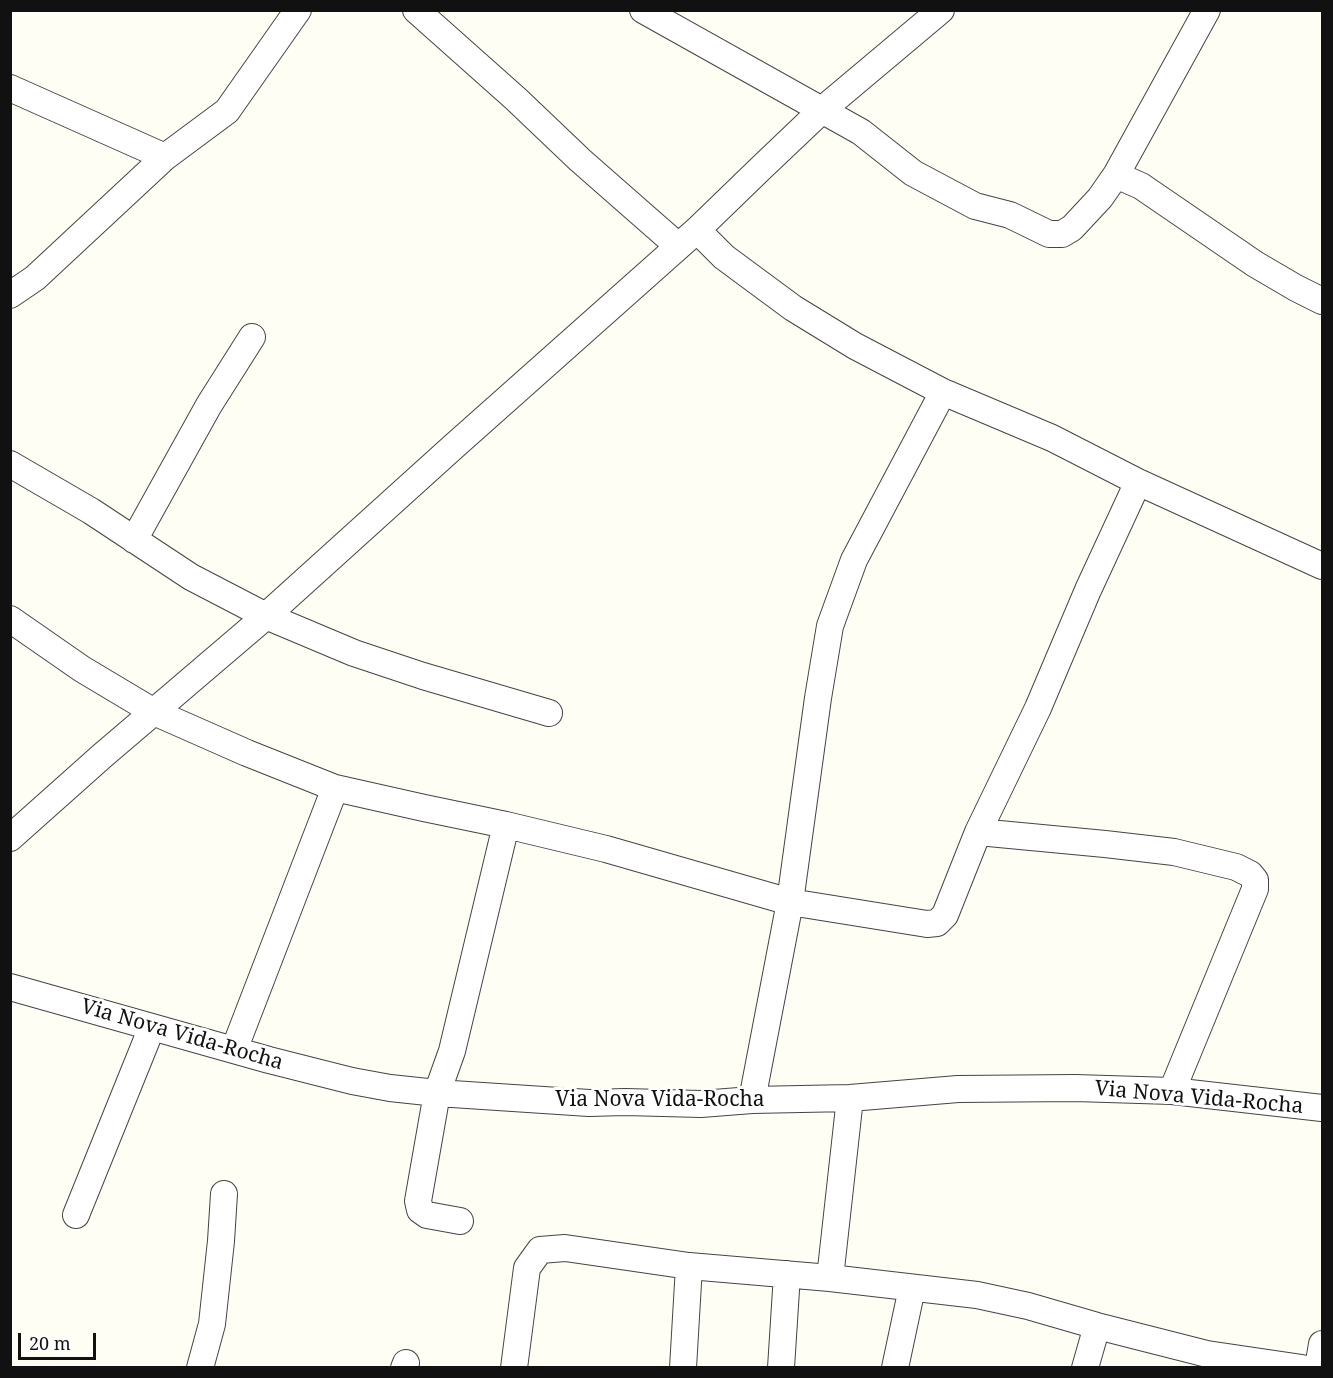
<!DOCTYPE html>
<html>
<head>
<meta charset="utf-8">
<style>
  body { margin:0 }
  #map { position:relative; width:1333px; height:1378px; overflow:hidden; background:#fffef4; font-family:"Noto Serif",serif }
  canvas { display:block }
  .frame { position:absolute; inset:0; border:12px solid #111; pointer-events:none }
  .scale { position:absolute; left:18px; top:1333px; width:78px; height:27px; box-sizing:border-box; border:3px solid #111; border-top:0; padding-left:8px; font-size:18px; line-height:21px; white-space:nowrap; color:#111; -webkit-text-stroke:4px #fff; paint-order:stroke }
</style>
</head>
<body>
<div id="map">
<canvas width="1333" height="1378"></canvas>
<div class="frame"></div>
<div class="scale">20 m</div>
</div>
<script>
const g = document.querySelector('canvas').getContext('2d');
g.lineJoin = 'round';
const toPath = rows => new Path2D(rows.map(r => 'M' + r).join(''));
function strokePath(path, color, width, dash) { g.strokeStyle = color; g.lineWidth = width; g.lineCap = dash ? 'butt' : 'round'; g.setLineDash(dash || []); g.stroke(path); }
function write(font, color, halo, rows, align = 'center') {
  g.font = font + ' "Noto Serif",serif'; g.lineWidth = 6; g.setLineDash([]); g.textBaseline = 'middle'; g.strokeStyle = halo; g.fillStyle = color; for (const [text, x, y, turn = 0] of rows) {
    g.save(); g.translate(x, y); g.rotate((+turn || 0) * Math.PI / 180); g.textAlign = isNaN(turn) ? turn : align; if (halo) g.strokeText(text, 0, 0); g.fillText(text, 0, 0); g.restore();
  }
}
const minor = toPath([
  [416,10,516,99,580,160,678,246],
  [643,10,861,132,913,173,975,206,1010,215,1049,234,1062,234,1072,228,1100,198,1116,175,1207,10],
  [10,88,165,157],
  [1116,175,1141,186,1255,264,1296,288,1322,301],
  [697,230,724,257,793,308,855,346,943,392,1052,438,1138,482,1322,566],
  [10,295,35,278,165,157,227,111,298,10],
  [10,464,91,511,191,577,266,616,354,653,423,676,549,713],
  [134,540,209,405,252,337],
  [10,619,82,669,154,712,247,753,335,788,424,808,506,825,606,849,790,902,927,924,937,923,945,915,978,832,1038,708,1088,590,1138,482],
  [978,832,1105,844,1174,852,1236,867,1250,874,1255,880,1255,889,1172,1091],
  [10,838,102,756,266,616,453,447,697,230,760,169,822,110,941,10],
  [10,987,269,1060,352,1081,390,1088,437,1093,589,1103,625,1102,701,1104,752,1100,850,1098,958,1089,1075,1088,1172,1091,1322,1108],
  [234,1050,335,788],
  [752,1100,790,902,818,698,830,626,854,560,943,392],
  [76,1215,152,1027],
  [460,1221,427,1215,420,1210,418,1201,437,1093,452,1051,506,825],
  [830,1278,850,1098],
  [200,1368,212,1324,221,1241,224,1194],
  [404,1368,406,1363],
  [514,1368,527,1268,540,1250,565,1248,689,1266,830,1278,977,1295,1028,1306,1097,1326,1207,1354,1302,1368],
  [683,1368,689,1266],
  [781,1368,787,1274],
  [895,1368,912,1288],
  [1085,1368,1097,1326],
  [1318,1368,1322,1344]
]);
const streetNames = [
  ["Via Nova Vida-Rocha",182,1035,16],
  ["Via Nova Vida-Rocha",1199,1098,5],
  ["Via Nova Vida-Rocha",660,1100]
];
strokePath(minor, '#444', 28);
strokePath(minor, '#fff', 26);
write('21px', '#111', '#fff', streetNames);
</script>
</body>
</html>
